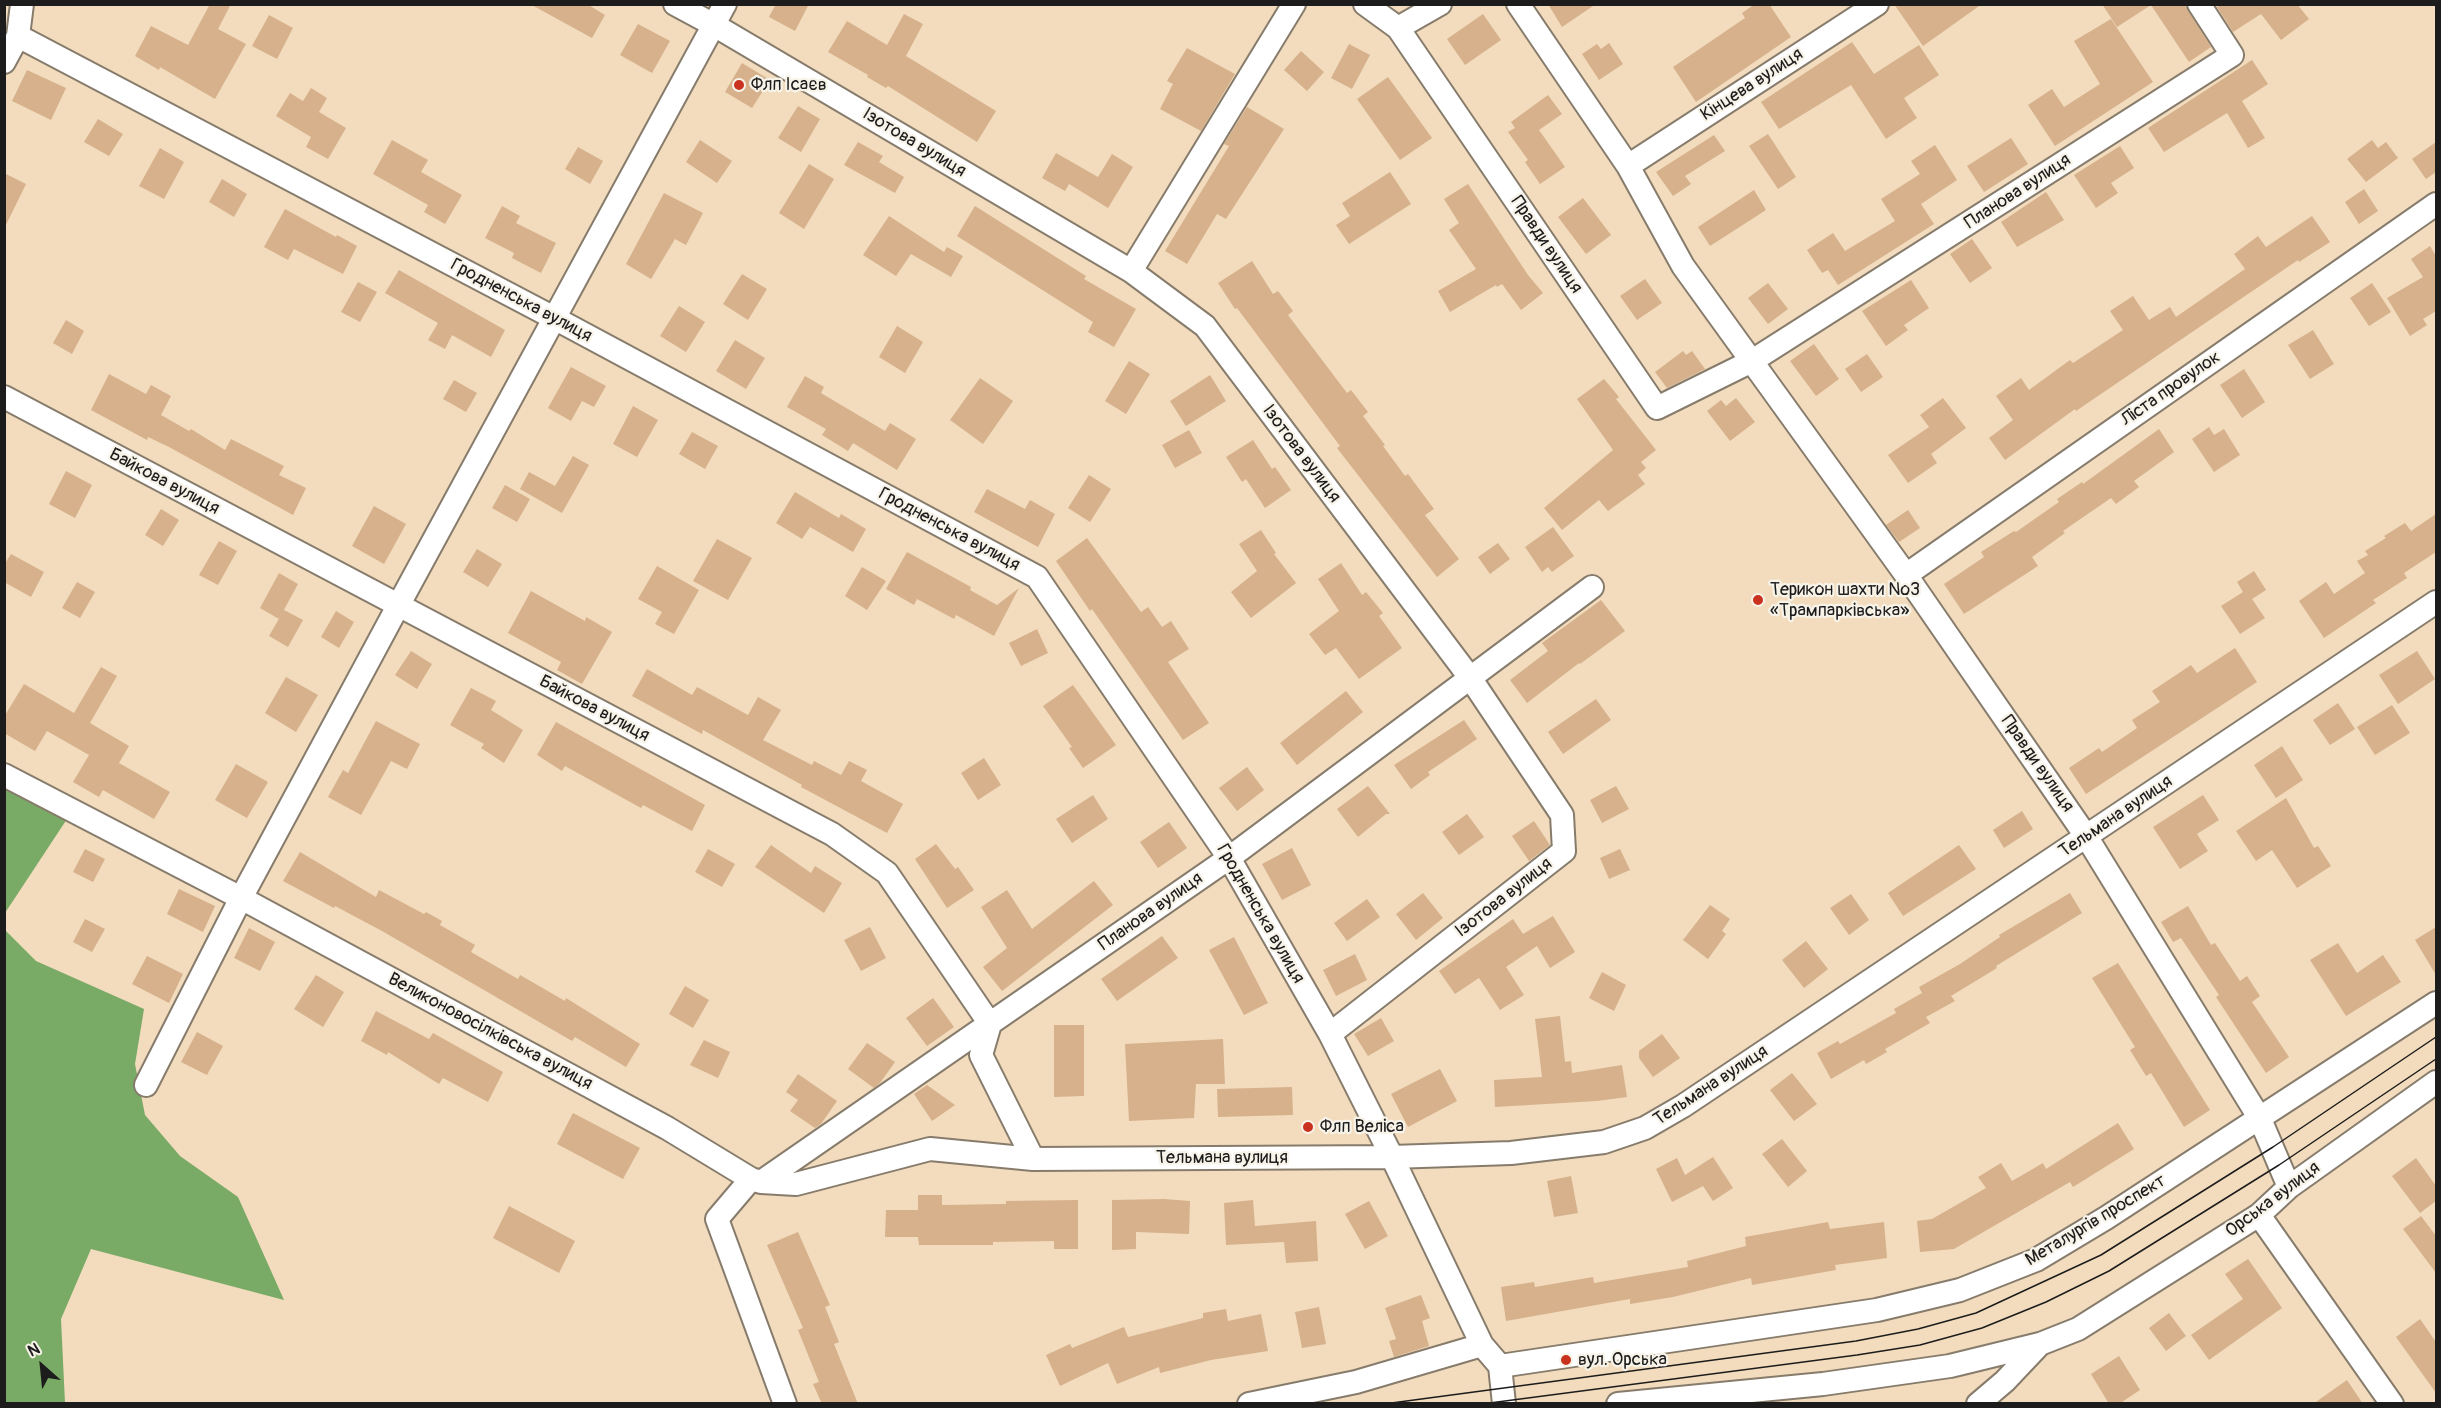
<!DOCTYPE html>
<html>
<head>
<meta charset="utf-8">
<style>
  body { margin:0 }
  #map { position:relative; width:2441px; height:1408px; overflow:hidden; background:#f2dcbd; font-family:Pangolin,sans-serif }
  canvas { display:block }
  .frame { position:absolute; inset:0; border:6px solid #1c1c1c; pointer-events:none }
  .north { position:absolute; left:12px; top:1336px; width:60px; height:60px; -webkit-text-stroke:4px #f7f3e8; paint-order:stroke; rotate:333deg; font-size:16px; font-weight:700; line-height:24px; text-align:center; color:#1c1c1c }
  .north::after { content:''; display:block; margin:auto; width:21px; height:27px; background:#1c1c1c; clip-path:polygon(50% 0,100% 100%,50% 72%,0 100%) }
</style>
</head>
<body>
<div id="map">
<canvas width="2441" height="1408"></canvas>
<div class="frame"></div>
<div class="north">N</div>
</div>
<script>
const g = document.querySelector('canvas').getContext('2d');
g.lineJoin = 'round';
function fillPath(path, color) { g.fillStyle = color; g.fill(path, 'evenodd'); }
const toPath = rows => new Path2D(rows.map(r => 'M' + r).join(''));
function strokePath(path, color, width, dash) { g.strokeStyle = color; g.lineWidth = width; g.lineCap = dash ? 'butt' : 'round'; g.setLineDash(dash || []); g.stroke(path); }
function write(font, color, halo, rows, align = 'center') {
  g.font = font + ' Pangolin,sans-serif'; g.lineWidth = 4.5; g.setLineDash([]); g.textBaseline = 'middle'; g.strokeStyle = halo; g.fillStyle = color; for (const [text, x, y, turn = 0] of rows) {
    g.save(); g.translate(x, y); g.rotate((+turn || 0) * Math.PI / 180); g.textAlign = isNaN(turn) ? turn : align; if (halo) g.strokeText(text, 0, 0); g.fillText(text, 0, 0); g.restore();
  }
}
const forest = toPath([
  [5,788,67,819,5,913],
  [4,929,36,961,144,1009,135,1064,145,1115,180,1156,238,1197,284,1300,91,1249,61,1319,65,1403,5,1403]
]);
const building = toPath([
  [210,4,231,4,218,29,246,44,215,99,160,67,159,70,135,56,151,26,188,45],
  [530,4,587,4,605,15,592,38],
  [776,4,809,4,795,31,769,17],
  [1548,4,1596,4,1562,27],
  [1755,4,1769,4,1791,37,1696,102,1673,67,1745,18,1742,13],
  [1894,4,1982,4,1923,46],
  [2102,4,2184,4,2211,47,2189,62,2151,5,2117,27],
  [2222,4,2297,4,2309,19,2281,40,2261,14,2233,32,2217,7],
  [904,14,923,24,906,56,996,111,977,142,888,86,886,88,867,77,868,75,828,52,847,21,887,45],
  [1483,14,1501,40,1465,65,1447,39],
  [269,15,293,28,277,59,252,46],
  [2111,19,2153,82,2055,146,2028,105,2052,89,2064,107,2100,84,2074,41],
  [638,24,670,41,652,73,620,55],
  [1852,42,1874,74,1919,45,1939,75,1904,98,1917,118,1886,139,1851,85,1779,129,1761,102],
  [1609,43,1623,64,1599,80,1582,54,1597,44,1601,49],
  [1349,44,1370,55,1352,89,1331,78],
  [1187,48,1235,74,1201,131,1160,109,1173,84,1167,81],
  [1301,51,1324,72,1307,91,1284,70],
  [2252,60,2268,84,2242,101,2265,138,2248,148,2227,113,2164,152,2148,128],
  [742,63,770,80,752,108,725,92],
  [27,70,66,88,51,120,12,101],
  [1388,77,1432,138,1400,160,1357,99],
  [311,88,327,98,319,112,346,128,328,159,306,147,311,137,276,116,290,93,303,101],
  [1548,95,1562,114,1539,130,1565,167,1540,184,1525,162,1528,160,1508,132,1515,128,1511,122],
  [798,106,820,119,801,152,778,138],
  [1247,107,1284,129,1226,219,1217,214,1187,264,1165,251,1229,146,1224,144],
  [98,119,123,134,109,156,84,142],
  [1768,134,1796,177,1778,189,1749,146],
  [1714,135,1725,151,1685,176,1691,184,1673,196,1656,172],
  [2011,138,2028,164,1984,192,1967,166],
  [392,140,428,160,421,172,462,195,445,224,424,212,428,205,373,174],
  [700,140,732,161,717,183,686,162],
  [2372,140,2378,148,2386,142,2398,158,2366,182,2347,159],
  [858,142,883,156,879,162,904,177,895,193,844,165],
  [2436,142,2436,172,2426,179,2412,159],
  [1935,145,1957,180,1921,204,1934,224,1838,285,1828,270,1822,273,1807,250,1833,233,1845,251,1895,221,1881,199,1920,174,1911,161],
  [2120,146,2134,168,2111,183,2118,193,2096,208,2074,175],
  [578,147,603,161,590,184,565,169],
  [160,148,184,162,164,199,139,186],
  [1056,153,1098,177,1112,154,1133,167,1108,208,1069,184,1065,191,1042,178],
  [809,164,834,179,804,229,779,213],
  [1390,172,1411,204,1349,244,1336,225,1350,216,1342,203],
  [4,173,26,184,4,229],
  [222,179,247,194,234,217,209,202],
  [1468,184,1528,275,1543,293,1521,310,1502,284,1497,287,1496,285,1450,312,1438,291,1476,269,1449,230,1459,223,1444,199],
  [2364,189,2378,211,2359,224,2345,202],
  [1754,190,1766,210,1710,246,1698,227],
  [2046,192,2064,220,2017,247,2001,222],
  [664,193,703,213,686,245,675,239,651,279,626,264],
  [1583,198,1611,235,1586,254,1558,217],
  [502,206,520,216,516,223,556,243,541,273,512,258,514,253,485,238],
  [975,206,1086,276,1084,279,1136,309,1114,347,1088,332,1093,322,957,236],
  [285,209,336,237,337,235,357,246,343,274,294,249,288,260,264,247],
  [889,216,944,252,947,247,963,256,951,277,911,254,896,276,863,255],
  [2312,216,2330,242,2299,262,2298,260,2098,396,2076,411,2075,409,2005,460,1989,438,2013,420,1996,396,2021,378,2029,390,2070,360,2073,363,2123,330,2110,311,2133,296,2149,320,2170,307,2176,317,2245,269,2234,254,2258,236,2266,247],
  [1972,239,1992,268,1970,283,1950,254],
  [2430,246,2436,256,2436,311,2423,319,2427,325,2410,336,2387,298,2423,277,2411,259],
  [1252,261,1273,294,1278,291,1293,311,1288,315,1347,393,1351,390,1368,412,1363,416,1385,445,1383,446,1405,476,1408,474,1434,509,1425,515,1459,559,1437,577,1337,448,1340,446,1237,308,1235,309,1218,283],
  [399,270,505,330,491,357,452,335,445,349,428,340,438,323,385,293],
  [742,274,767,289,748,320,723,304],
  [1645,279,1662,303,1637,320,1620,296],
  [1911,280,1929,308,1904,325,1908,330,1886,346,1862,311],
  [358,282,377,292,360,322,341,312],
  [1768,283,1788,309,1768,324,1748,298],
  [2372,283,2391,312,2369,326,2350,298],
  [679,306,705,322,686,352,660,336],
  [66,320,84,331,72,354,53,343],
  [897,326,923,342,905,373,879,357],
  [2313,330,2334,364,2310,379,2288,345],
  [735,340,765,358,746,389,716,371],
  [1814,344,1839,379,1816,396,1790,361],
  [1683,351,1686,355,1692,351,1705,369,1667,388,1655,372],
  [1867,354,1883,377,1861,392,1845,369],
  [1129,361,1150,374,1126,414,1105,401],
  [571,367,606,386,594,407,582,401,571,421,548,408],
  [2244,369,2265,402,2242,418,2220,385],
  [109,374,146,394,151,385,171,396,161,415,189,431,191,429,225,450,231,439,284,466,279,475,306,488,293,515,169,447,148,437,147,440,91,410],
  [1210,375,1226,401,1186,426,1170,401],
  [805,376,824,387,821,393,885,431,890,423,916,439,897,470,853,443,848,451,822,435,826,429,787,407],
  [980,378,1013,401,983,444,950,420],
  [1604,379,1619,397,1616,399,1656,450,1641,462,1646,468,1638,475,1645,484,1608,511,1599,500,1562,530,1544,508,1613,450,1577,399],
  [454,380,477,393,466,412,443,399],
  [1736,398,1755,422,1730,441,1707,411,1721,400,1726,406],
  [1943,398,1966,428,1931,454,1937,463,1908,483,1888,455,1929,427,1920,415],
  [633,406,658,420,637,457,613,444],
  [2209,427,2214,435,2224,429,2240,455,2214,472,2192,439],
  [2159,429,2174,452,2134,481,2139,487,2116,504,2111,498,2063,531,2065,533,2032,557,2038,566,1964,614,1944,584,1984,557,1981,552,2014,531,2016,532,2059,502,2057,499,2082,482,2083,484],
  [1189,430,1202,453,1175,468,1162,445],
  [692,432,718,446,705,469,679,454],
  [1253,440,1272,469,1275,467,1291,490,1265,508,1246,479,1242,482,1226,457],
  [573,456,589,465,562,513,520,489,529,472,555,486],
  [66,471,92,485,75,518,49,504],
  [1089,475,1111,489,1090,522,1068,508],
  [505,485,530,499,517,522,492,508],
  [987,489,1025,509,1030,500,1055,514,1038,547,974,512],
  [795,492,839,518,841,514,866,529,853,552,810,527,802,539,776,523],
  [374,506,406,524,384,564,352,546],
  [161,509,179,520,163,546,145,535],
  [1908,510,1920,528,1899,542,1886,525],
  [2436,514,2436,552,2404,573,2407,578,2373,600,2376,603,2324,638,2299,601,2326,582,2334,594,2365,573,2357,561,2368,555,2365,551,2386,538,2384,536,2405,523,2411,531],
  [1553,527,1574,556,1552,572,1548,567,1542,572,1525,547],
  [1261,530,1276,553,1274,554,1296,583,1251,618,1231,592,1257,571,1239,544],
  [1087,538,1141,612,1148,607,1162,627,1171,621,1189,649,1168,662,1209,723,1183,740,1092,609,1090,611,1056,561],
  [717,539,752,558,728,600,693,581],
  [219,541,237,551,218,585,199,575],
  [1498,543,1510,559,1490,574,1478,557],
  [477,549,502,564,488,587,463,572],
  [907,552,971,587,970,590,997,605,1019,588,994,636,956,615,954,619,917,599,914,605,886,589],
  [11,554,44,572,31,597,4,582,4,565],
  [1341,563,1362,595,1366,592,1383,613,1379,616,1402,648,1359,679,1336,648,1325,655,1309,634,1339,611,1318,579],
  [657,566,699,590,674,634,655,624,662,612,638,599],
  [862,567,886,581,867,610,845,596],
  [2254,571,2266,590,2252,599,2265,618,2240,634,2221,606,2243,592,2237,582],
  [279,573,298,584,279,619,260,608],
  [77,582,95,592,80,618,62,608],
  [531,591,585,621,586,617,612,632,582,684,557,670,561,662,508,633],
  [1601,600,1625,631,1580,664,1579,663,1527,703,1510,680,1548,651,1542,643],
  [284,610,303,620,288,647,269,636],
  [336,611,354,622,339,648,321,637],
  [1037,629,1048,653,1021,666,1009,643],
  [2235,648,2257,682,2086,794,2069,768,2099,748,2102,752,2137,728,2132,720,2160,702,2152,691,2191,665,2197,673],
  [411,651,432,664,417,689,395,675],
  [2417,651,2435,679,2398,704,2379,675],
  [101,667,117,676,90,723,129,746,119,763,170,792,154,819,103,790,99,797,73,782,89,755,47,731,35,751,4,733,4,717,24,684,74,713],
  [647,669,692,695,697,687,748,715,758,697,781,710,763,740,812,765,814,761,841,775,849,761,867,770,861,781,903,804,887,833,801,787,802,785,703,730,702,734,632,696],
  [286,677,318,695,296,732,265,713],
  [1073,685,1116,745,1083,768,1069,748,1072,747,1043,706],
  [471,688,496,701,491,710,523,730,504,763,481,748,484,744,450,725],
  [1346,691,1363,712,1297,765,1280,743],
  [1596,699,1611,720,1563,754,1548,732],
  [2338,703,2355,729,2330,745,2313,720],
  [2392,705,2410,733,2375,755,2357,727],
  [1464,720,1477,739,1428,772,1430,775,1411,789,1394,765],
  [376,721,420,744,407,769,391,761,361,815,328,797,343,770,348,773],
  [556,722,705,805,692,831,643,805,641,808,565,766,562,771,537,755],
  [2282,746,2303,780,2276,798,2254,765],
  [984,758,1001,785,978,800,961,773],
  [236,764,268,782,247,818,215,800],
  [1247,767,1264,790,1237,811,1219,788],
  [1368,786,1390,814,1386,814,1358,837,1337,809],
  [1616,786,1629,809,1602,823,1590,800],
  [1093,795,1108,819,1072,843,1056,819],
  [2203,795,2219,820,2197,834,2208,851,2180,869,2153,827],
  [2286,798,2314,848,2318,846,2331,866,2297,888,2272,850,2256,861,2236,831],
  [2022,811,2033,829,2004,848,1993,830],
  [1467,814,1484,837,1459,855,1442,832],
  [1534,821,1550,845,1529,861,1512,836],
  [1169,822,1187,848,1158,868,1140,842],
  [936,844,955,869,958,867,974,890,947,908,915,859],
  [771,845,811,873,815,866,842,883,824,913,755,867],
  [1959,845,1976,869,1903,916,1888,893],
  [1292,848,1311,885,1282,900,1262,864],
  [85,849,105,859,93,882,73,872],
  [708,849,735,864,722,887,695,872],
  [1620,849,1630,870,1609,879,1600,858],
  [300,852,376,897,379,890,424,914,426,912,442,921,440,925,475,945,471,952,518,979,520,975,565,1001,566,998,640,1044,626,1067,575,1037,572,1041,382,931,335,906,334,908,283,881],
  [1094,881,1113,905,1002,991,983,967,1007,948,981,907,1007,890,1032,929],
  [179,889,215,906,203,932,167,914],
  [1423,893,1443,918,1416,940,1396,914],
  [2070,893,2082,913,1996,966,1997,968,1951,996,1955,1001,1926,1017,1930,1023,1885,1049,1887,1052,1866,1064,1864,1060,1831,1079,1817,1053,1838,1041,1840,1044,1896,1013,1894,1009,1922,993,1919,987,1960,964,2000,937,1999,935],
  [1851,894,1869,920,1849,935,1830,908],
  [1367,899,1380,917,1347,941,1334,923],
  [1710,905,1730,919,1722,931,1726,934,1708,959,1683,940],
  [2188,906,2211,945,2215,943,2240,981,2247,976,2260,996,2252,1002,2289,1057,2266,1073,2216,997,2219,995,2181,938,2173,942,2161,922],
  [1553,916,1575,952,1550,968,1537,946,1506,967,1524,995,1500,1010,1479,978,1455,994,1439,971,1513,919,1523,934],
  [85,919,105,929,92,952,73,942],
  [870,927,886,958,861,971,844,940],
  [2436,927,2436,975,2415,940],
  [249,928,275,942,260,971,234,958],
  [1162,936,1178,958,1117,1001,1101,979],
  [1234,937,1268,1003,1244,1015,1209,950],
  [1806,941,1828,969,1804,988,1782,960],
  [2338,943,2357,973,2383,955,2401,982,2346,1016,2310,960],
  [1355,954,1367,980,1336,996,1323,970],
  [147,956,183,974,169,1003,132,984],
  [2118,963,2210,1110,2184,1127,2151,1073,2146,1076,2130,1050,2135,1047,2092,978],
  [1602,972,1626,985,1614,1011,1589,998],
  [316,975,344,992,323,1027,294,1009],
  [685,986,709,1000,693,1028,669,1014],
  [933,998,954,1027,927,1046,906,1018],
  [376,1011,429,1039,433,1033,503,1072,488,1102,443,1078,439,1084,388,1052,387,1055,361,1041],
  [1560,1016,1565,1062,1571,1061,1572,1073,1622,1065,1627,1097,1597,1101,1495,1107,1494,1080,1542,1077,1535,1019],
  [1381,1018,1394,1041,1368,1056,1354,1034],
  [1054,1025,1084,1025,1084,1096,1054,1097],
  [197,1032,223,1046,207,1075,181,1062],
  [1662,1034,1680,1058,1653,1077,1639,1058,1639,1051],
  [1223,1039,1225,1084,1196,1084,1194,1118,1129,1121,1125,1044],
  [704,1040,730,1052,718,1078,690,1065],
  [867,1043,895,1062,880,1083,874,1088,848,1069],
  [1440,1069,1457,1101,1408,1127,1391,1094],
  [1792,1073,1817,1104,1794,1121,1770,1090],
  [798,1074,837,1101,821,1124,815,1128,790,1111,798,1100,786,1092],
  [927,1085,955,1105,932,1121,914,1094],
  [1292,1087,1293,1115,1218,1117,1217,1089],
  [573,1113,640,1148,623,1179,557,1144],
  [2118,1123,2134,1149,2073,1187,2070,1182,1954,1249,1920,1252,1917,1221,1932,1219,1986,1188,1978,1177,2001,1163,2012,1181,2043,1163,2046,1169],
  [1782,1139,1807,1171,1788,1187,1762,1154],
  [1713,1157,1733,1188,1713,1201,1703,1186,1672,1202,1656,1169,1677,1158,1685,1175],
  [2416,1158,2436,1186,2436,1201,2420,1213,2392,1176],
  [1571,1176,1578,1213,1554,1217,1547,1181],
  [918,1195,942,1195,942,1205,1006,1204,1006,1201,1078,1200,1078,1249,1054,1249,1054,1241,993,1242,993,1245,919,1245,918,1237,885,1237,886,1210,918,1210],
  [1164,1199,1190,1201,1189,1234,1136,1232,1136,1249,1112,1250,1112,1200],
  [1253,1200,1255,1226,1316,1221,1318,1261,1286,1263,1284,1242,1226,1245,1224,1203],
  [1369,1201,1388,1236,1365,1249,1345,1214],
  [509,1206,575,1241,559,1273,493,1238],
  [2421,1216,2436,1236,2436,1273,2403,1229],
  [1828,1222,1830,1229,1884,1222,1887,1258,1835,1265,1836,1270,1752,1285,1751,1278,1673,1297,1630,1304,1630,1299,1506,1321,1501,1287,1534,1282,1535,1287,1593,1277,1594,1283,1688,1267,1687,1261,1746,1246,1745,1237],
  [798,1232,830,1305,825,1307,839,1342,834,1344,858,1404,822,1404,813,1384,819,1382,798,1330,803,1328,767,1245],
  [2248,1259,2282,1308,2209,1360,2191,1335,2243,1299,2225,1274],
  [1421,1295,1430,1318,1422,1321,1429,1346,1394,1357,1389,1341,1396,1339,1385,1308],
  [1319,1307,1326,1344,1302,1348,1295,1312],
  [1226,1309,1228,1321,1261,1314,1268,1351,1211,1360,1160,1373,1159,1367,1117,1384,1108,1363,1060,1386,1046,1355,1070,1344,1072,1348,1124,1327,1128,1337,1203,1318,1203,1313],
  [2169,1313,2186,1336,2166,1351,2149,1328],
  [2420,1319,2436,1342,2436,1393,2396,1337],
  [2119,1356,2140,1390,2119,1404,2109,1404,2091,1374],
  [2347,1380,2363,1404,2313,1404]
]);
const minor = toPath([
  [675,4,714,25,1131,271,1205,326,1471,679,1562,815,1564,851,1330,1034],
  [1365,4,1398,28,1657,408,1752,361,2232,55,2199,4],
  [1518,4,1628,166,1683,266,1906,575,2086,836,2260,1119,2289,1187],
  [1398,28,1440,4],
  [18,36,556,319,1037,577,1229,858,1330,1034,1392,1157,1482,1345,1500,1366,1504,1404],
  [4,62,18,36,22,4],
  [1628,166,1877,4],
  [1131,271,1294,4],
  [4,397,832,834,887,873,990,1024,981,1055,1033,1159],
  [1906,575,2436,204],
  [4,775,241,898,667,1128,751,1179,717,1219,785,1404],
  [146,1085,241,898,398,606,725,4],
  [751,1179,761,1182,796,1184,930,1149,1033,1159,1392,1157,1511,1153,1604,1142,1645,1128,1683,1106,2436,602],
  [761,1182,1229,858,1592,587],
  [2259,1215,2392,1404],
  [1500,1366,1877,1310,1960,1290,2036,1260,2106,1218,2436,1003],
  [1249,1404,1356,1382,1482,1345],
  [1618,1404,1823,1384,1950,1366,2040,1344,2078,1329,2259,1215,2289,1187,2436,1082],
  [1978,1404,2005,1381,2040,1344]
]);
const tram = toPath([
  [1384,1404,1856,1341,1918,1329,1976,1313,2101,1255,2273,1147,2436,1037],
  [1482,1404,1857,1355,1920,1345,1982,1328,2046,1302,2109,1271,2279,1165,2436,1059]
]);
const markers = [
  [739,85,6,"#c8321e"],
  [1758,600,6,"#c8321e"],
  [1308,1127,6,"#c8321e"],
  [1566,1360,6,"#c8321e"]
];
const poiNames = [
  ["Флп Ісаєв",751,85],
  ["Терикон шахти №3",1770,590],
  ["«Трампарківська»",1770,611],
  ["Флп Веліса",1320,1127],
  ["вул. Орська",1578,1360]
];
const streetNames = [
  ["Кінцева вулиця",1752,85,-33],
  ["Ізотова вулиця",914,143,31],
  ["Планова вулиця",2018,192,-33],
  ["Правди вулиця",1546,245,56],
  ["Гродненська вулиця",521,301,28],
  ["Ліста провулок",2171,389,-35],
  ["Ізотова вулиця",1301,454,53],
  ["Байкова вулиця",164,482,28],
  ["Гродненська вулиця",949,530,28],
  ["Байкова вулиця",594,709,28],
  ["Правди вулиця",2037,764,55],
  ["Тельмана вулиця",2116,817,-34],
  ["Ізотова вулиця",1504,898,-38],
  ["Планова вулиця",1151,912,-35],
  ["Гродненська вулиця",1260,914,60],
  ["Великоновосілківська вулиця",490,1032,28],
  ["Тельмана вулиця",1711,1086,-33],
  ["Тельмана вулиця",1222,1158],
  ["Орська вулиця",2273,1200,-37],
  ["Металургів проспект",2096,1221,-31]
];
fillPath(forest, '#79aa66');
fillPath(building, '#d6b18c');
strokePath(minor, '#877c6c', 26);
strokePath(minor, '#fff', 22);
strokePath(tram, '#1c1c1c', 1.5);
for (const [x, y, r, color] of markers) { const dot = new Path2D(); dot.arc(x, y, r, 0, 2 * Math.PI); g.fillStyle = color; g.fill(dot); strokePath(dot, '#f7f3e8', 2); }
write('18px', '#1c1c1c', '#f7f3e8', poiNames, 'left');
write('18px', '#1c1c1c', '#f7f3e8', streetNames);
</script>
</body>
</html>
